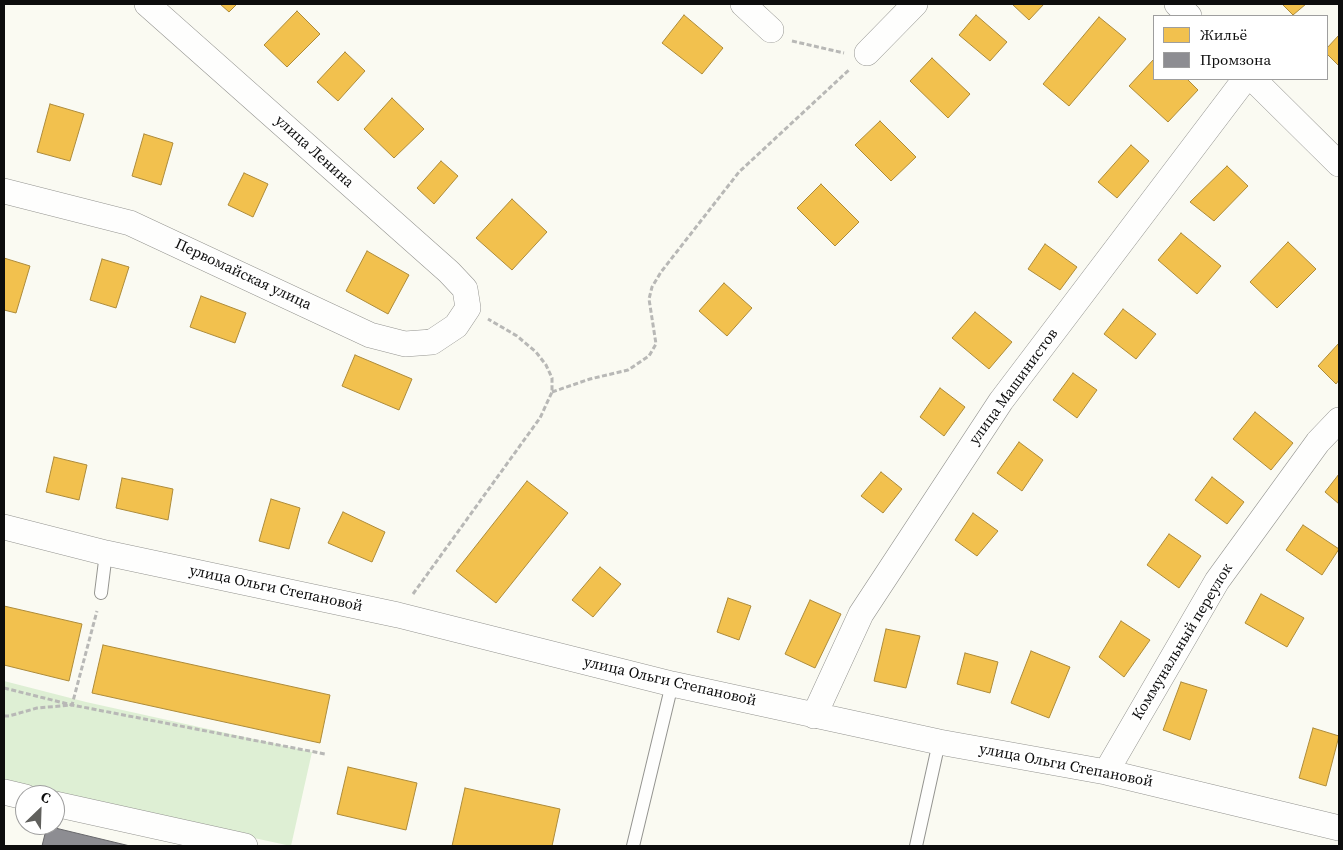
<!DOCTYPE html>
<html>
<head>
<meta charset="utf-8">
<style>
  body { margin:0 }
  #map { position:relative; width:1343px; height:850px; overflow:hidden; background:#fafaf2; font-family:"Source Serif 4",serif }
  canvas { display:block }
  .frame { position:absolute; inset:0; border:5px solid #0d0d0d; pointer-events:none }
  .legend { position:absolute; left:1153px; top:15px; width:175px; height:65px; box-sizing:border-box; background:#fff; border:1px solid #9e9e9e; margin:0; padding:6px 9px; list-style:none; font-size:15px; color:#0d0d0d }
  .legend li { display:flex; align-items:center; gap:10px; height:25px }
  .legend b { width:25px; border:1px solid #9e9e9e }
  .north { position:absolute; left:15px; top:785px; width:50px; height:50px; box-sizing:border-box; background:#fff; border:1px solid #9e9e9e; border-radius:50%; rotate:24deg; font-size:14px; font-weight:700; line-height:20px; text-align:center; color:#0d0d0d }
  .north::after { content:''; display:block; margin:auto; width:18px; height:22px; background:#60605d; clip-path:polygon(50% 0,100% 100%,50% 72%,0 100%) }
</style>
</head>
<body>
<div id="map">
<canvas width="1343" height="850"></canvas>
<div class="frame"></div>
<ul class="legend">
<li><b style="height:14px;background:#f2c14e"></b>Жильё</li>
<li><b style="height:14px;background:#8d8d92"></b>Промзона</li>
</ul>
<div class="north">С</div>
</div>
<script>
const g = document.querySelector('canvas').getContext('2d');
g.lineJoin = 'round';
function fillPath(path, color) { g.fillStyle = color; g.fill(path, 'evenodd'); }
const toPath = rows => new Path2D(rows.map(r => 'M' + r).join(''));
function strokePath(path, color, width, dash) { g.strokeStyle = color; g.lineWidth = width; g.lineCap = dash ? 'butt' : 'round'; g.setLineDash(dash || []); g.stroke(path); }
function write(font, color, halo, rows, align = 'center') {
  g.font = font + ' "Source Serif 4",serif'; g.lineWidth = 5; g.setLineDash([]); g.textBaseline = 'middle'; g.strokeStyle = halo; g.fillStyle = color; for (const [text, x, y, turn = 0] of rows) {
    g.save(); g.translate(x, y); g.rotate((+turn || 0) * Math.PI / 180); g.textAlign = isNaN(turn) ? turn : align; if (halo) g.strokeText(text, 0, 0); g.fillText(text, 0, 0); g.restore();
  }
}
const green = toPath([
  [4,681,86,702,312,752,291,846,4,784]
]);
const homes = toPath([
  [220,4,237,4,229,12,220,4],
  [1012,4,1044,4,1029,20,1012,4],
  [1282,4,1306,4,1293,15,1282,4],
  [297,11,320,34,287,67,264,45,297,11],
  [684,15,723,48,702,74,662,43,684,15],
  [976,15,1007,42,990,61,959,35,976,15],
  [1099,17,1126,39,1069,106,1043,84,1099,17],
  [1339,35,1339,66,1327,54,1327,48,1339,35],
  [345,52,365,71,338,101,317,82,345,52],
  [932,58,970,94,948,118,910,81,932,58],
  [1154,59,1154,79,1187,79,1198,90,1168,122,1129,86,1154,59],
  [392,98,424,129,394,158,364,129,392,98],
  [50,104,84,114,70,161,37,152,50,104],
  [880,121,916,157,891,181,855,145,880,121],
  [144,134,173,143,161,185,132,176,144,134],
  [1131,145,1149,161,1117,198,1098,182,1131,145],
  [441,161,458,176,434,204,417,188,441,161],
  [1227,166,1248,186,1214,221,1190,202,1227,166],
  [244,173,268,184,253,217,228,205,244,173],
  [821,184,859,222,835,246,797,208,821,184],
  [512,199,547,232,512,270,476,238,512,199],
  [1181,233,1221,266,1197,294,1158,260,1181,233],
  [1288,242,1316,269,1277,308,1250,282,1288,242],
  [1045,244,1077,267,1060,290,1028,269,1045,244],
  [367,251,409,275,388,314,346,291,367,251],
  [4,258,30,266,16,313,4,310,4,258],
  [102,259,129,267,116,308,90,300,102,259],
  [724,283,752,308,727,336,699,311,724,283],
  [201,296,246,313,235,343,190,327,201,296],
  [1123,309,1156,334,1136,359,1104,334,1123,309],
  [975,312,1012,342,989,369,952,338,975,312],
  [1339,343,1339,380,1336,384,1318,366,1339,343],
  [355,355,412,379,399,410,342,386,355,355],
  [1073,373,1097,390,1077,418,1053,400,1073,373],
  [940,388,965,407,944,436,920,417,940,388],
  [1255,412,1293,443,1271,470,1233,439,1255,412],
  [1019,442,1043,460,1022,491,997,473,1019,442],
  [54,457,87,465,79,500,46,492,54,457],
  [881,472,902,489,883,513,861,496,881,472],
  [1339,474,1339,504,1325,492,1339,474],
  [1212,477,1244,502,1227,524,1195,500,1212,477],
  [122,478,173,489,168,520,116,508,122,478],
  [527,481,568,513,496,603,456,571,527,481],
  [271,499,300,508,289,549,259,541,271,499],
  [343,512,385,532,372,562,328,543,343,512],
  [973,513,998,531,977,556,955,540,973,513],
  [1303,525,1339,549,1322,575,1286,550,1303,525],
  [1169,534,1201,556,1179,588,1147,565,1169,534],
  [600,567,621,584,593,617,572,600,600,567],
  [1261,594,1304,618,1287,647,1245,623,1261,594],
  [728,598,751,606,739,640,717,632,728,598],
  [810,600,841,614,815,668,785,654,810,600],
  [4,606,82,624,69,681,4,665,4,606],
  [1121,621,1150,640,1124,677,1099,657,1121,621],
  [886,629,920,636,906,688,874,681,886,629],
  [103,645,330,695,320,743,92,693,103,645],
  [1031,651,1070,667,1049,718,1011,703,1031,651],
  [965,653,998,662,990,693,957,684,965,653],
  [1181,682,1207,690,1190,740,1163,730,1181,682],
  [1313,728,1339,736,1326,786,1299,778,1313,728],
  [348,767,417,783,406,830,337,814,348,767],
  [465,788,560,809,552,846,452,846,465,788]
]);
const industry = toPath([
  [47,826,130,846,42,846,47,826]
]);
const path = toPath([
  [792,41,844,53],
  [552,392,590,379,628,370,649,356,656,344,649,299,652,287,661,272,739,172,850,69],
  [413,594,540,418,552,392,552,378,546,365,536,352,517,336,488,319],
  [4,688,72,705,325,754],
  [4,716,9,716,37,708,72,705,97,611]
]);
const lane = toPath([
  [101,593,106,553],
  [633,846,672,684],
  [916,846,939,742]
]);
const street = toPath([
  [743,4,771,30],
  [1177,4,1189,16],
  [867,53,915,4],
  [1253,79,1339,164],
  [4,191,130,223,370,335,405,344,432,342,456,326,468,308,465,289,449,272,147,4],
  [4,527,106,553,398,615,672,684,939,742,1106,772,1339,828],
  [814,716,861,614,1001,401,1245,79],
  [1106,772,1217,581,1318,442,1339,420],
  [4,792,25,797],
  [55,804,245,846]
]);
const streetNames = [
  ["улица Ленина",314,152,42],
  ["Первомайская улица",243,275,25],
  ["улица Машинистов",1014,387,-54],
  ["улица Ольги Степановой",276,589,12],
  ["Коммунальный переулок",1183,642,-59],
  ["улица Ольги Степановой",670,682,13],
  ["улица Ольги Степановой",1066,766,11]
];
fillPath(green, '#deefd4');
fillPath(homes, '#f2c14e');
strokePath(homes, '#ad8b3a', 1);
fillPath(industry, '#8d8d92');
strokePath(industry, '#67676a', 1);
strokePath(lane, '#949490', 14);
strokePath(street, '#949490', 26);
strokePath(path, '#b8b8b6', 3, [5, 2.5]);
strokePath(lane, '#fefefd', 12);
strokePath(street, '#fefefd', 25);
write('15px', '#0d0d0d', '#fff', streetNames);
</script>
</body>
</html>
